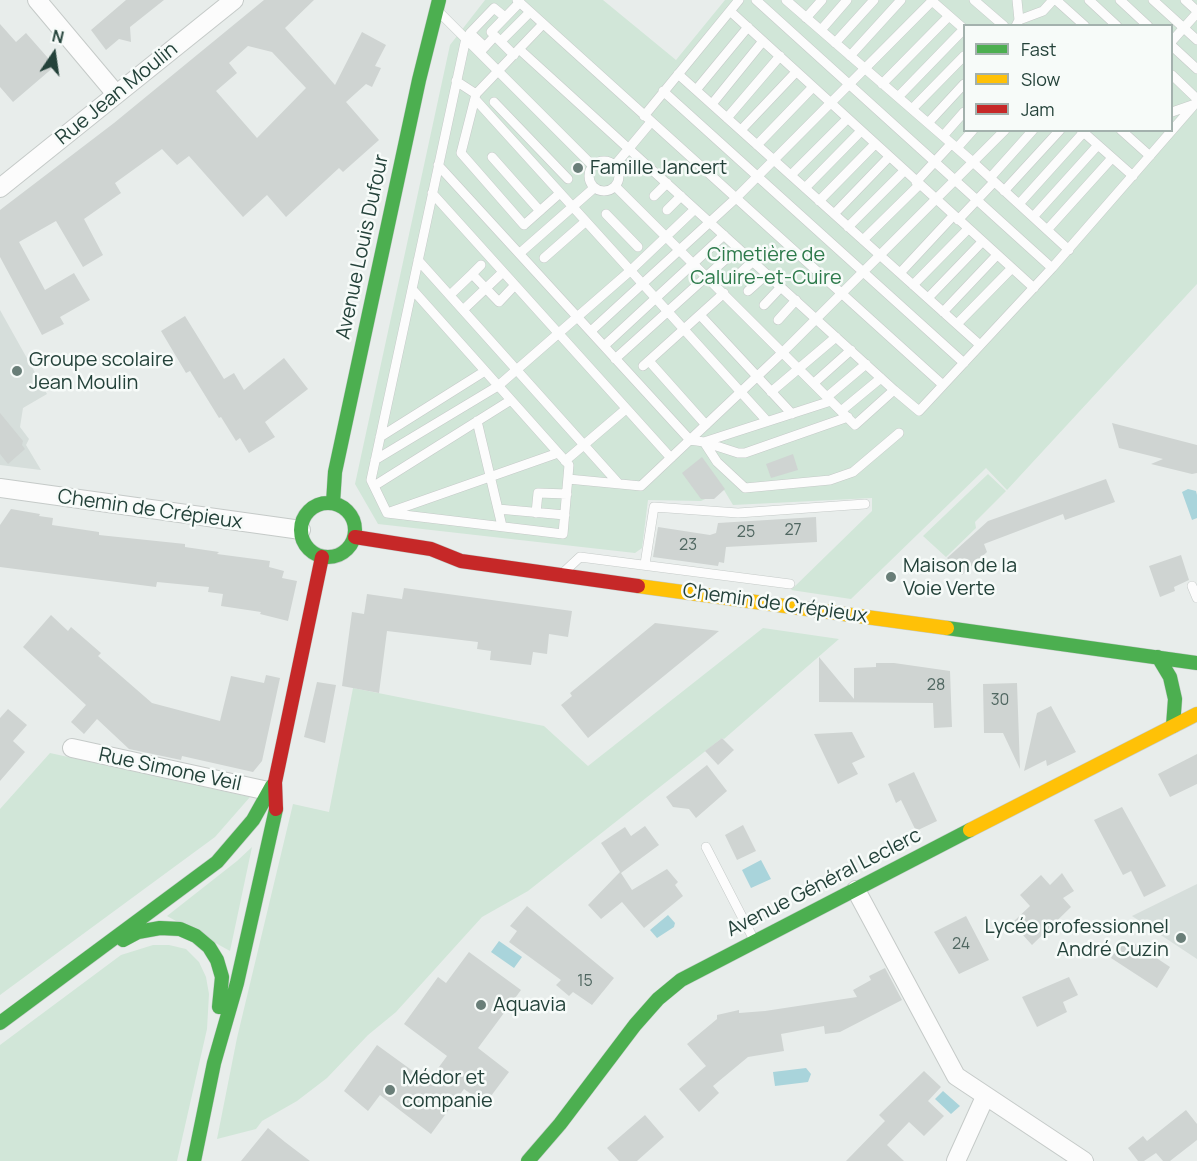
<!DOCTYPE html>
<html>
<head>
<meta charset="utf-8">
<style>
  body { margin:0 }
  #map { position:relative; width:1197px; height:1161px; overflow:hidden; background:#e8edeb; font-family:Manrope,sans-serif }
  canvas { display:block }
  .legend { position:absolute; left:963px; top:24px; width:210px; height:108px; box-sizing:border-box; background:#f7fbf9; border:2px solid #a3b1ad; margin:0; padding:8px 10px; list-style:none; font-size:18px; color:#24423a }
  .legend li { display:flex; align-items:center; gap:12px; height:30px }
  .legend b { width:30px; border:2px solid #a3b1ad }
  .north { position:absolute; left:24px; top:24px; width:60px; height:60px; -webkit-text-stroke:4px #f7fbf9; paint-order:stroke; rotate:13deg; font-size:16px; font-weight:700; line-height:24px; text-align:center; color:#24423a }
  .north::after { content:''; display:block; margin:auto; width:21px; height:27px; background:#24423a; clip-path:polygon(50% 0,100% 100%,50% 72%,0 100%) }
</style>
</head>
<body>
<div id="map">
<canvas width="1197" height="1161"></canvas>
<ul class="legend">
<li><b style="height:8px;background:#4caf50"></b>Fast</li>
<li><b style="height:8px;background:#ffc107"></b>Slow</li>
<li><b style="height:8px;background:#c62828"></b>Jam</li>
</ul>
<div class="north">N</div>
</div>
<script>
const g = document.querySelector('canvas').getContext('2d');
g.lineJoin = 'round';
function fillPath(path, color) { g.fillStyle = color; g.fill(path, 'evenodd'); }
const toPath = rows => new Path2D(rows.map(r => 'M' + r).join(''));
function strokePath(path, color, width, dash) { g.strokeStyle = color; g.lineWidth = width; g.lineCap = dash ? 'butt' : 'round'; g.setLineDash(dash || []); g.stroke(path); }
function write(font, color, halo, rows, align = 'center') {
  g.font = font + ' Manrope,sans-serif'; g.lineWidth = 5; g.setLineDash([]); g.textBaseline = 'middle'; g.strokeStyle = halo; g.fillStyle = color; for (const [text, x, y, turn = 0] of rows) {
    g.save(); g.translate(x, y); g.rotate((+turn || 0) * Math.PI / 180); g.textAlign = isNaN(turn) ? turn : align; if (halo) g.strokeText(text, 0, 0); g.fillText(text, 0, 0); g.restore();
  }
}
const built = toPath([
  [0,310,47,394,23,408,20,427,29,439,26,445,41,470,0,465],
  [1197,884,1197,959,1132,916]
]);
const green = toPath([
  [485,0,603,0,676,60,725,0,1197,0,1197,284,1007,490,986,468,851,599,791,590,872,511,872,498,733,505,724,490,701,501,648,500,642,548,635,553,378,524,355,484,450,45],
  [964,26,1172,26,1172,130,964,130],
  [988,474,1006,491,975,522,976,528,946,557,923,536],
  [763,628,839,639,724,739,722,738,528,891,482,917,396,1012,368,1035,327,1078,297,1101,262,1121,256,1129,217,1139,237,1038,293,804,329,812,353,688,544,726,588,766],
  [50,753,250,797,215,837,0,995,0,809],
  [252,847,230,951,167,916,237,861],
  [153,945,169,945,186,949,199,962,206,977,209,994,207,1029,177,1161,0,1161,0,1045,121,955]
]);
const water = toPath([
  [1188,489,1196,491,1197,495,1197,518,1192,520,1182,492],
  [761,860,771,879,751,888,742,870],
  [668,915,675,923,674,927,657,938,650,930],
  [499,941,522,957,514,968,491,952],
  [806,1068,811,1074,808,1082,775,1086,773,1072],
  [943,1091,960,1106,951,1114,935,1099]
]);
const building = toPath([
  [126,0,164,0,130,27,131,42,119,39,106,50,91,30],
  [264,0,314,0,285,28,335,85,362,32,386,45,375,66,381,68,372,87,366,84,346,102,379,140,343,172,339,168,286,217,267,195,243,217,189,156,177,165,162,149,115,183,121,193,84,219,103,255,83,267,56,221,19,242,45,290,74,273,90,300,60,317,64,324,42,335,0,257,0,210,114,123],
  [248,46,272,52,306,88,257,138,216,91,237,73,229,63],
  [0,24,16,42,26,33,55,66,13,102,0,87],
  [185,316,224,379,234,373,244,390,284,358,308,389,265,422,275,437,249,453,240,438,236,441,221,417,219,418,190,371,186,373,161,331],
  [0,413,23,441,22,445,25,449,8,464,0,454],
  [1112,423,1197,445,1197,473,1192,474,1151,464,1163,459,1119,448],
  [793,454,798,470,771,478,766,464],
  [702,457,725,489,714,499,701,499,682,473],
  [1106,479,1115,502,1065,520,1063,514,984,544,987,552,962,575,947,558,988,521],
  [11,509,40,514,39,516,53,518,52,525,99,532,99,535,185,544,185,547,219,552,217,554,270,561,269,567,284,571,282,578,297,581,288,621,260,614,261,612,221,606,223,594,208,592,209,587,157,582,156,587,0,567,0,525],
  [816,517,817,542,726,547,724,563,719,562,718,566,653,557,658,527,710,535,716,533,718,523],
  [1181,555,1189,580,1174,587,1175,591,1160,597,1149,566],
  [404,588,572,611,568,637,549,634,547,654,533,652,531,665,490,660,491,651,477,649,478,642,387,631,379,693,342,686,352,612,364,614,367,594,402,599],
  [51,615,68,631,71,627,101,653,98,656,152,703,220,721,231,676,264,683,266,675,280,678,262,761,253,772,182,756,181,760,129,749,97,719,84,734,71,722,86,705,23,647],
  [655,623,719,631,588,738,561,705,572,696,570,693],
  [819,657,854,699,854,668,876,667,876,663,894,663,950,671,952,727,934,728,933,703,819,702],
  [317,682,336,685,325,743,304,737],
  [1017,683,1020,769,1003,733,984,733,983,684],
  [1051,706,1076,752,1047,766,1046,760,1024,771,1037,713],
  [8,709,27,725,13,741,25,752,0,781,0,718],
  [852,732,865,757,852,763,858,774,838,784,814,734],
  [722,738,734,750,718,765,705,751],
  [1197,754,1197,784,1170,797,1158,774],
  [707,765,727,791,696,818,689,809,673,807,666,797],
  [914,772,937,821,916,831,901,800,896,803,888,784],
  [1122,807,1166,886,1144,897,1131,871,1123,875,1094,820],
  [743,825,756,851,737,860,725,835],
  [645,826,659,845,621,873,632,890,667,869,678,882,675,885,683,896,644,928,622,902,601,919,588,905,620,872,601,843,625,827,631,836],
  [1062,873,1074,891,1063,898,1071,907,1032,945,1012,923,1030,906,1020,895,1041,875,1050,885],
  [527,906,614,978,592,1005,573,992,569,996,556,985,561,980,509,942,517,931,510,926],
  [966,916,989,960,959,974,934,932],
  [1122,941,1132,947,1134,943,1170,967,1157,988,1111,958],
  [469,952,521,990,478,1048,509,1072,485,1104,464,1089,431,1134,380,1095,368,1111,344,1091,377,1045,428,1082,447,1056,404,1024,438,977,446,983],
  [885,968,902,1000,840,1032,825,1034,824,1026,781,1034,784,1051,748,1057,713,1086,719,1093,699,1112,679,1089,706,1066,687,1044,717,1019,717,1015,739,1010,739,1013,765,1011,857,997,853,990,871,980,869,976],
  [1069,977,1078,995,1063,1002,1067,1012,1037,1027,1022,997],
  [924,1071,941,1087,928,1101,944,1116,924,1136,909,1122,887,1145,904,1161,846,1161,885,1121,879,1115],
  [1186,1110,1197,1124,1197,1140,1170,1161,1163,1161,1156,1153,1144,1161,1138,1161,1128,1148,1143,1136,1147,1141],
  [645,1115,664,1137,637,1161,619,1161,607,1148],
  [268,1128,285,1142,310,1161,241,1161]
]);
const lane = toPath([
  [517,0,943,385],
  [756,0,1052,268],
  [786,0,974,163,1069,250],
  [931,0,964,29],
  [974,0,1004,26],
  [1056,0,1085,26],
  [1089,0,1117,26],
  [1120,0,1148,26],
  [1153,0,1197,40],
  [1185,0,1197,11],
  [730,11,1034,288],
  [440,13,593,166],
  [806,18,822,0],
  [1019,20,1043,11,1053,0],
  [543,24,476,94,461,153,524,225,560,193],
  [1016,26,1019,20,1017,0],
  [821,30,847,0],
  [491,32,520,2],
  [501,41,530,12],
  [1172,41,1197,13],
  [835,43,874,0],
  [1172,46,1197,69],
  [485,47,470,33,494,8,505,17],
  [519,49,894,390],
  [482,50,495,36,514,55],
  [850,56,901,0],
  [678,74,980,345],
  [1172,75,1197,99],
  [456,81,476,94],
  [882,84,949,16],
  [696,90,748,27],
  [663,91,964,363],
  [898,97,964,29],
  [475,99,767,421],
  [494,102,568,179],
  [712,104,763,41],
  [912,109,964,56],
  [1172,112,1195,104],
  [644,116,739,0],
  [727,118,780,56],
  [928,123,964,84],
  [741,130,796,72],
  [1081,130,1133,176],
  [1121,130,1150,156],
  [943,136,964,112],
  [757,145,813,87],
  [957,148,973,130],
  [492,157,540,211],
  '589 176a15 15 0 1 1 30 0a15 15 0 1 1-30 0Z',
  [438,165,690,440,704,442,831,401],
  [615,165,651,122],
  [791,175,847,119],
  [990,178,1033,130],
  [916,182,951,144],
  [616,187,855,425,894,390,919,411,1052,268,1195,104],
  [805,188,861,131],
  [1004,191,1060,130],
  [432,193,671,458],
  [654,196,667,183],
  [819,201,875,144],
  [1019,204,1083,133],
  [667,210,681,196],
  [606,214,638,247],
  [834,214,889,157],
  [1033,217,1098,145],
  [958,220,994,182],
  [848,227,904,171],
  [1047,230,1112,158],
  [863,240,919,185],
  [520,253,594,188],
  [544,258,585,222],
  [418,260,619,484],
  [900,273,953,216],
  [472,274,481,265],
  [734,279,753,261],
  [913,285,968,229],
  [748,291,767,274],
  [450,295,472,274,499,302,515,285],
  [928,298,982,242],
  [764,305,781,287],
  [463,310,503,272],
  [943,312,997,255],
  [700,315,792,414],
  [778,320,796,300],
  [957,324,1012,268],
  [591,331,735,199,933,0],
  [604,346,724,235],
  [615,359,738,248],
  [649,361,706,425],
  [643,366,724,293],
  [814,383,851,350],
  [771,392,836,337],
  [827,397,866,364],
  [841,411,881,378],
  [477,421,502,526],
  [380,437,485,371],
  [704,442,717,462,745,488,830,480,853,472,899,433],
  [704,442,738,453,745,453,848,417],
  [375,460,498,386,630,271,695,209],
  [565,461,626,409],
  [568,479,641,486,783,352,1005,130],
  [374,486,511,400],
  [498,509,565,515],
  [390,512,558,453],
  [387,513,371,480,466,38],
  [387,513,563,534,569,465,412,289],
  [536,513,538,493,567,494],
  [645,564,654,507,738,513,865,504],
  [565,571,580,557,790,584],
  [1192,586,1197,598],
  [706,847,753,938]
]);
const street = toPath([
  [37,0,116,94],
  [0,188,234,0],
  [0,488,301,530],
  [72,748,268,791],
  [856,890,956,1076,1084,1161],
  [956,1161,985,1097]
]);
const fast = toPath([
  '301 530a27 27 0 1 1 54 0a27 27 0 1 1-54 0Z',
  [333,503,335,472,419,80,439,0],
  [947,628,1197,663],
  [1158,657,1170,677,1175,699,1173,726],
  [123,940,138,932,160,928,180,929,196,936,209,947,217,960,222,977,219,1007],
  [0,1023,217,862,253,820,272,786],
  [194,1161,214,1063,237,983,276,809],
  [528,1161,560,1124,635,1025,658,999,681,980,970,830]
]);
const slow = toPath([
  [638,586,947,628],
  [970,830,1197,714]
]);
const jam = toPath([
  [355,537,431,549,461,561,638,586],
  [276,809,275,782,322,557]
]);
const markers = [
  [578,168,6,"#697e78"],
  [17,371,6,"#697e78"],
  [891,577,6,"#697e78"],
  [1181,938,6,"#697e78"],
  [481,1005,6,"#697e78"],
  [390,1090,6,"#697e78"]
];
const numberNames = [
  ["27",793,531],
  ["25",746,533],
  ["23",688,546],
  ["28",936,686],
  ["30",1000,701],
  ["24",961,945],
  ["15",585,982]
];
const streetNames = [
  ["Rue Jean Moulin",117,94,-39],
  ["Avenue Louis Dufour",363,247,-78],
  ["Chemin de Crépieux",150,510,8],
  ["Chemin de Crépieux",775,604,8],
  ["Rue Simone Veil",170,770,12],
  ["Avenue Général Leclerc",824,883,-27]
];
const poiNames = [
  ["Famille Jancert",590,168],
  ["Groupe scolaire",29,360],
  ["Jean Moulin",29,383],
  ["Maison de la",903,566],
  ["Voie Verte",903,589],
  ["Lycée professionnel",1169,927,"right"],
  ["André Cuzin",1169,950,"right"],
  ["Aquavia",493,1005],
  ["Médor et",402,1078],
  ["companie",402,1101]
];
const parkNames = [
  ["Cimetière de",766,255],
  ["Caluire-et-Cuire",766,278]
];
fillPath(built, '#d6dedb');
fillPath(green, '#d1e6d8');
fillPath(water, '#a9d4db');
fillPath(building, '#cfd4d2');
strokePath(lane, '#c5cac8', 10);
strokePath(street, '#c5cac8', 20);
strokePath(fast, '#c3cbc8', 15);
strokePath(slow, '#c3cbc8', 15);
strokePath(jam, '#c3cbc8', 15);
strokePath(lane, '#fcfcfc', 9);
strokePath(street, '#fcfcfc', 18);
strokePath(fast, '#4caf50', 14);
strokePath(slow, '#ffc107', 14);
strokePath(jam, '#c62828', 14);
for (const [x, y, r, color] of markers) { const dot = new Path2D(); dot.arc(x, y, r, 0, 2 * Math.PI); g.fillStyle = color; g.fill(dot); strokePath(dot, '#f7fbf9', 2); }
write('16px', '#506761', null, numberNames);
write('20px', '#24423a', '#f7fbf9', streetNames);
write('20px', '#24423a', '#f7fbf9', poiNames, 'left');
write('20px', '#2d7a4b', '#f7fbf9', parkNames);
</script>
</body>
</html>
